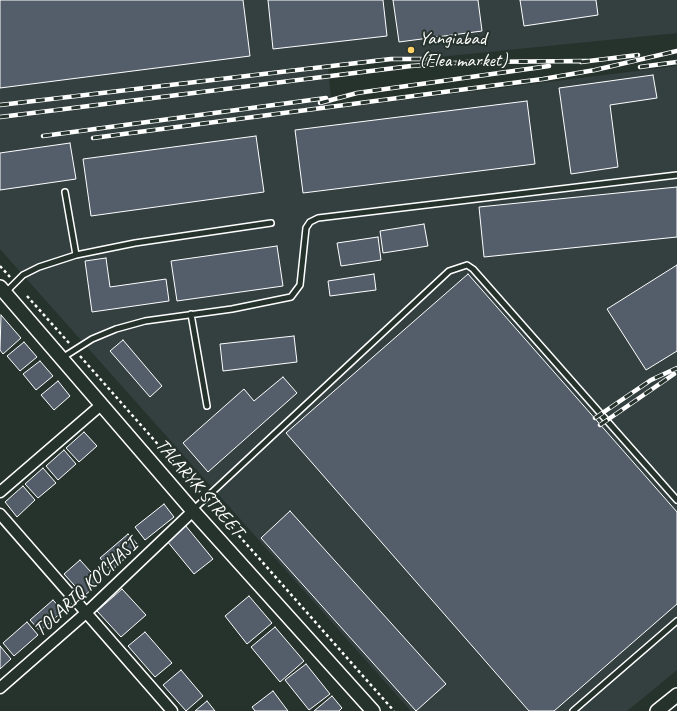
<!DOCTYPE html>
<html>
<head>
<meta charset="utf-8">
<style>
  body { margin:0 }
  canvas { display:block; background:#26332d }
</style>
</head>
<body>
<canvas width="677" height="711"></canvas>
<script>
const g = document.querySelector('canvas').getContext('2d');
g.lineJoin = 'round';
function fillPath(path, color) { g.fillStyle = color; g.fill(path, 'evenodd'); }
const toPath = rows => new Path2D(rows.map(r => 'M' + r).join(''));
function strokePath(path, color, width, dash) { g.strokeStyle = color; g.lineWidth = width; g.lineCap = dash ? 'butt' : 'round'; g.setLineDash(dash || []); g.stroke(path); }
function write(font, color, halo, rows, align = 'center') {
  g.font = font + ' Caveat,sans-serif'; g.lineWidth = 4; g.setLineDash([]); g.textBaseline = 'middle'; g.strokeStyle = halo; g.fillStyle = color; for (const [text, x, y, turn = 0] of rows) {
    g.save(); g.translate(x, y); g.rotate((+turn || 0) * Math.PI / 180); g.textAlign = isNaN(turn) ? turn : align; if (halo) g.strokeText(text, 0, 0); g.fillText(text, 0, 0); g.restore();
  }
}
const built = toPath([
  [0,0,677,0,677,33,328,68,332,109,677,66,677,670,627,711,411,711,0,249]
]);
const building = toPath([
  [0,0,243,0,250,56,0,88,0,0],
  [268,0,383,0,387,36,273,49,268,0],
  [393,0,478,0,482,31,399,42,393,0],
  [520,0,596,0,598,15,524,26,520,0],
  [653,75,657,98,610,105,618,167,571,174,559,88,653,75],
  [527,101,535,164,303,193,295,130,527,101],
  [256,136,264,192,91,216,83,159,256,136],
  [70,143,76,179,0,190,0,153,70,143],
  [677,187,677,237,484,257,479,207,677,187],
  [424,224,428,246,383,253,380,231,424,224],
  [378,237,381,260,341,266,337,243,378,237],
  [277,246,283,286,177,301,171,261,277,246],
  [106,258,110,287,166,279,169,301,92,312,85,261,106,258],
  [677,265,677,351,646,370,607,309,677,265],
  [374,274,376,290,330,296,328,281,374,274],
  [468,274,677,512,677,604,554,711,529,711,286,433,468,274],
  [1,315,21,338,3,354,0,350,1,315],
  [294,336,297,362,223,371,220,344,294,336],
  [123,340,162,386,150,397,110,351,123,340],
  [24,342,37,357,20,371,7,356,24,342],
  [40,361,53,376,36,390,23,374,40,361],
  [283,377,297,393,208,472,183,443,244,389,254,401,283,377],
  [58,381,70,396,54,410,41,395,58,381],
  [84,432,97,446,79,462,66,448,84,432],
  [64,450,76,464,58,480,46,466,64,450],
  [43,468,56,483,38,498,25,484,43,468],
  [23,486,35,500,17,517,5,502,23,486],
  [164,504,174,517,145,540,135,527,164,504],
  [290,511,446,684,416,711,261,538,290,511],
  [185,525,213,559,194,574,167,541,185,525],
  [128,534,139,546,111,571,100,558,128,534],
  [80,560,100,582,84,596,64,574,80,560],
  [122,589,146,615,121,637,97,611,122,589],
  [249,596,272,623,247,644,225,616,249,596],
  [53,600,63,611,40,631,30,620,53,600],
  [27,622,38,635,14,656,3,643,27,622],
  [275,627,304,661,280,682,251,647,275,627],
  [145,632,172,663,155,677,128,646,145,632],
  [0,646,11,659,0,669,0,646],
  [306,664,330,694,309,710,285,680,306,664],
  [181,670,203,696,186,711,163,685,181,670],
  [273,691,288,711,255,711,252,707,273,691],
  [332,696,342,708,339,711,314,711,332,696],
  [207,701,215,711,195,711,207,701]
]);
const path = toPath([
  [0,266,10,277],
  [27,296,69,343],
  [80,356,200,492],
  [211,504,394,711]
]);
const service = toPath([
  [65,192,76,255],
  [6,292,23,275,39,267,76,255,135,243,271,223],
  [191,314,207,406],
  [62,358,92,339,116,329,145,321,232,309,291,297,300,285,306,228,310,222,318,218,677,175],
  [193,510,449,271,467,265,473,269,677,500],
  [573,711,677,621]
]);
const minor = toPath([
  [0,492,101,405],
  [0,514,172,711],
  [0,688,87,612,193,511]
]);
const tertiary = toPath([
  [0,287,193,511,373,711],
  [657,711,677,695]
]);
const rail = toPath([
  [581,62,638,55],
  [640,67,677,62],
  [320,103,357,93,549,66],
  [0,105,391,59,428,59],
  [0,117,411,66,468,62,587,61],
  [43,136,326,98],
  [93,138,543,79,595,70,677,51],
  [595,418,651,380,677,368],
  [600,425,674,374]
]);
const markers = [
  [411,50,4,"#ffd166"]
];
const poiNames = [
  ["Yangiabad",419,39],
  ["(Flea market)",419,61]
];
const streetNames = [
  ["TALARYK STREET",199,488,49],
  ["TOLARIQ KO'CHASI",86,588,-43]
];
fillPath(built, '#344040');
fillPath(building, '#545e6b');
strokePath(building, '#fff', 1);
strokePath(service, '#fff', 8);
strokePath(minor, '#fff', 13);
strokePath(tertiary, '#fff', 16);
strokePath(path, '#fff', 2.5, [3, 3]);
strokePath(service, '#26332d', 5);
strokePath(minor, '#26332d', 10);
strokePath(tertiary, '#26332d', 13);
strokePath(rail, '#fff', 4.5);
strokePath(rail, '#26332d', 3, [9]);
for (const [x, y, r, color] of markers) { const dot = new Path2D(); dot.arc(x, y, r, 0, 2 * Math.PI); g.fillStyle = color; g.fill(dot); strokePath(dot, '#26332d', 1.5); }
write('19px', '#fff', '#26332d', poiNames, 'left');
write('19px', '#fff', '#26332d', streetNames);
</script>
</body>
</html>
